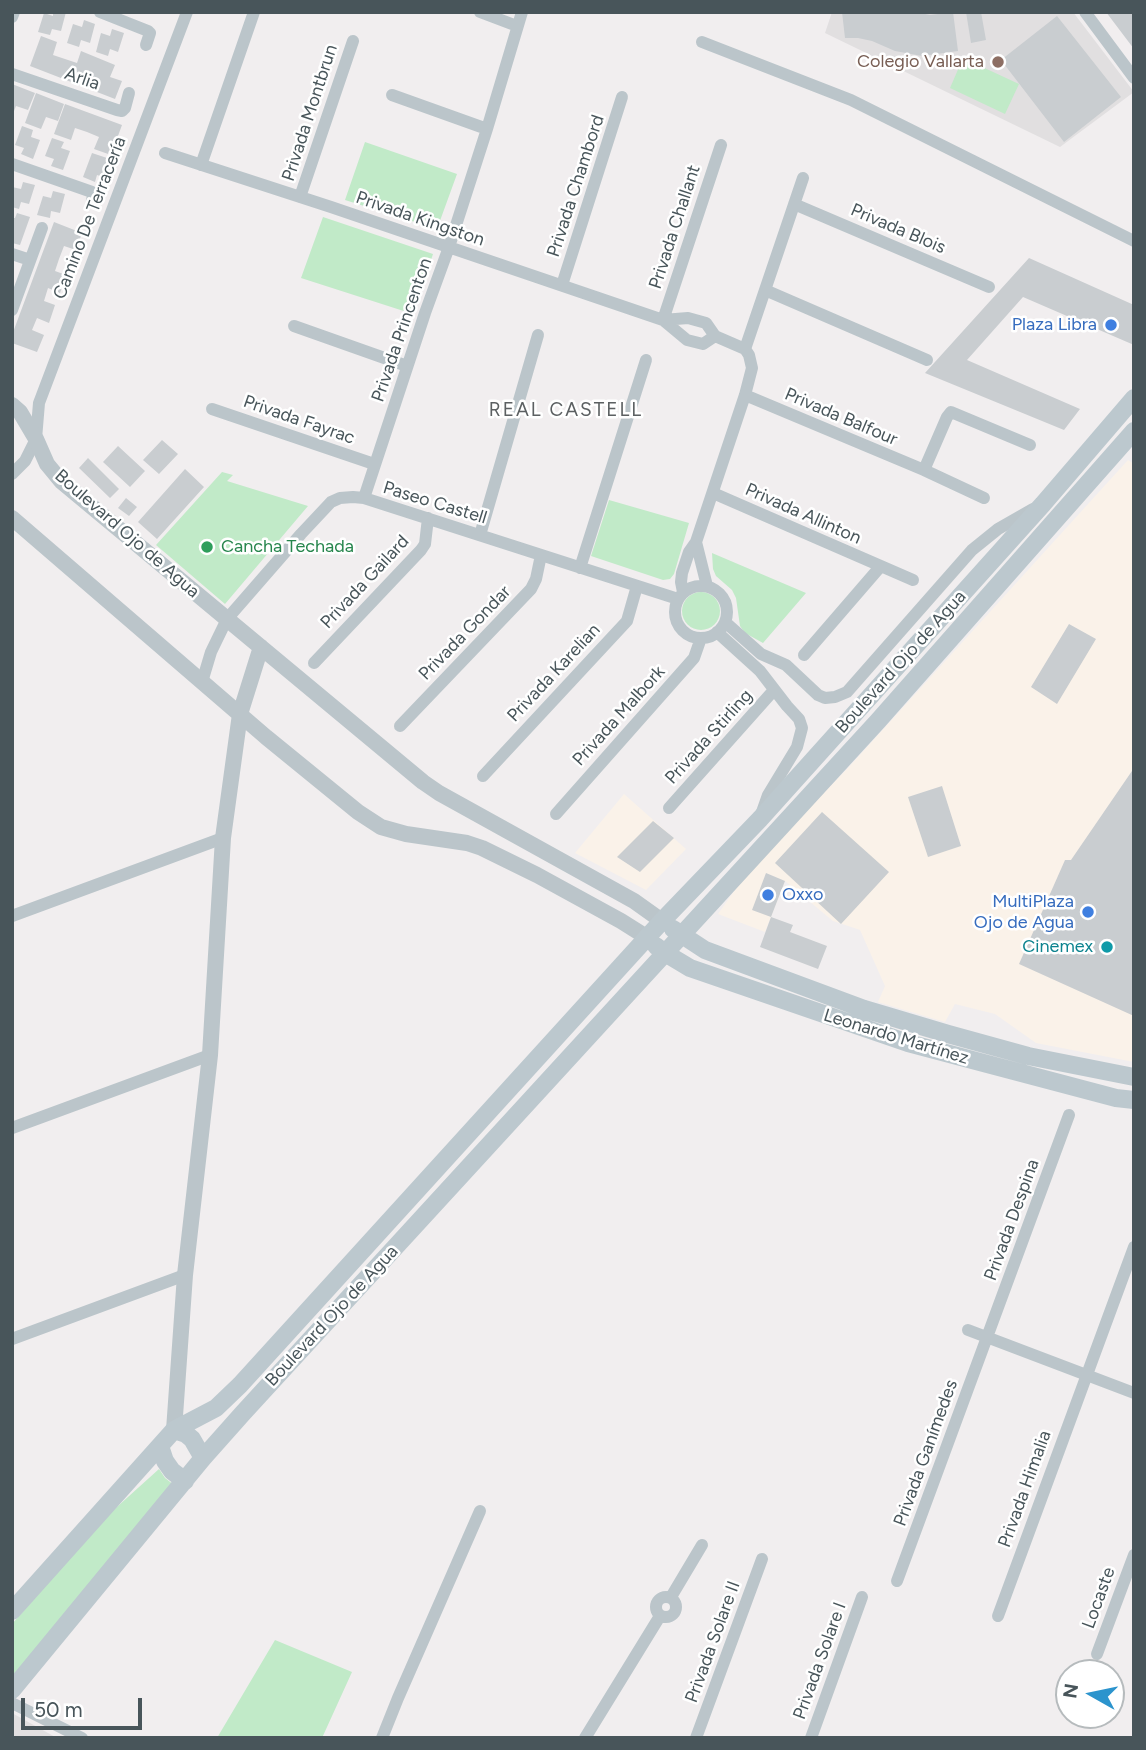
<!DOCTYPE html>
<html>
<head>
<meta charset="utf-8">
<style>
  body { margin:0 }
  #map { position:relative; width:1146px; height:1750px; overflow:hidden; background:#f1eeef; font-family:Figtree,sans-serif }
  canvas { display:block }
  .frame { position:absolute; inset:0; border:14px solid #48555a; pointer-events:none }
  .north { position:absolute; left:1055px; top:1659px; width:70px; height:70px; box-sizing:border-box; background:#fff; border:2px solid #b6bbbd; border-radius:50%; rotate:279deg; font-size:19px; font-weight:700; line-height:28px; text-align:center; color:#48555a }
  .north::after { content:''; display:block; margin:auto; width:24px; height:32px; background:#2c94cd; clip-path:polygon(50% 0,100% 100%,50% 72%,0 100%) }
  .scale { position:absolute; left:21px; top:1698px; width:121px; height:32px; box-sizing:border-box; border:4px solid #48555a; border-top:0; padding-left:9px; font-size:21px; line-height:24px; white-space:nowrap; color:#48555a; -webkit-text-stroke:5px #fff; paint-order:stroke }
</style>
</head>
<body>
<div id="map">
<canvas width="1146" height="1750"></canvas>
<div class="frame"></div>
<div class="north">N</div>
<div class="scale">50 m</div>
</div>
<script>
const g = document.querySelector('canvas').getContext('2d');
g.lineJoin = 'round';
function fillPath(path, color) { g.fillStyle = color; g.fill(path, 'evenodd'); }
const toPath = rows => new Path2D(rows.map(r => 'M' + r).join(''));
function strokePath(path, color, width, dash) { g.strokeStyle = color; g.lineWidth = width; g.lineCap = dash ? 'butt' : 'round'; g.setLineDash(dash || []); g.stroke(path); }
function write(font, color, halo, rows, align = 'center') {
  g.font = font + ' Figtree,sans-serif'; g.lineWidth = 5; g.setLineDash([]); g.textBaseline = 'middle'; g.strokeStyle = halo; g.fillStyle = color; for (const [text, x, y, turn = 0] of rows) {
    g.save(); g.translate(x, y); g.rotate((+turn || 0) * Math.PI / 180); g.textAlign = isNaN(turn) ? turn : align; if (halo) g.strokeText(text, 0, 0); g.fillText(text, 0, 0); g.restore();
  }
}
const commercial = toPath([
  [1128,460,1134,464,1134,1062,1036,1043,995,1014,955,1004,945,1022,878,1002,885,986,860,930,833,921,785,881,765,932,718,914,751,867,848,768],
  [624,794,686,849,646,890,575,853]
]);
const education = toPath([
  [832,12,1073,12,1134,92,1060,147,825,33],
  [12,1713,57,1738,12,1738]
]);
const green = toPath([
  [963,58,1019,84,1005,114,950,88],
  [365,142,457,174,437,229,345,200],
  [323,217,433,254,413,314,301,278],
  [222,472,233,475,227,481,308,506,225,604,156,545],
  [609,500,689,523,674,574,670,579,663,580,591,556],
  [712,553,806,593,763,643,745,633,740,626,736,598,732,590,716,576,713,569],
  '682 611a19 19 0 1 1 38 0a19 19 0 1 1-38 0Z',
  [159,1469,165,1478,174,1485,12,1684,12,1624,108,1515],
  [275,1640,352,1672,322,1738,217,1738]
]);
const building = toPath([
  [53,12,66,12,61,31,52,29,50,35,38,32,44,13,53,16],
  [842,12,916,12,930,15,953,12,958,51,922,56,895,51,872,41,858,38,845,38],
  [966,12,981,12,986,40,971,43],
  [1106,12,1134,12,1134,49],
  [1057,16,1121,97,1064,142,1001,60],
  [84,20,95,24,90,43,81,40,79,47,67,43,73,24,82,27],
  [112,29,124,33,118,52,110,49,108,56,96,52,101,33,110,36],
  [41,36,57,42,53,55,77,63,81,51,115,65,110,77,122,81,115,99,30,66],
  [12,84,35,93,28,110,16,106,12,116],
  [36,93,64,104,58,121,46,117,41,129,25,123],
  [65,104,122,125,111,155,94,149,99,137,87,132,75,128,71,140,54,134],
  [22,126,33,130,31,137,40,140,33,159,21,154,24,148,15,145],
  [52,138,64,142,61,148,70,151,63,170,51,166,54,159,45,156],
  [92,153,110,159,103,177,97,175,95,182,83,177],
  [23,182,35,185,29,204,21,202,19,209,12,207,12,187,21,189],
  [53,191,65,194,60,213,51,211,50,218,37,215,43,196,51,198],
  [17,213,30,217,20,245,12,243,12,218,15,218],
  [54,222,82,233,76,250,64,246,59,259,55,271,66,275,60,293,48,288,44,301,55,305,49,323,37,318,32,330,44,335,37,352,12,343,12,335],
  [1029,258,1134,305,1134,345,1023,297,967,360,1080,409,1064,430,925,373],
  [162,440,178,454,159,474,143,460],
  [118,446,145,471,130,487,103,462],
  [88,458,119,489,110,498,79,468],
  [185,469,204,487,157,539,138,522],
  [126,498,137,507,129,516,118,508],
  [1069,624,1096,639,1057,704,1031,687],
  [1134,768,1134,1016,1019,964,1065,860,1071,860],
  [942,786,961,846,928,857,908,797],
  [822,812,889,872,841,924,775,863],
  [653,821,674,838,640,872,617,857],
  [766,873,785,881,771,917,752,910],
  [771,917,793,925,790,932,827,946,818,969,760,947]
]);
const minor = toPath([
  [100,12,148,31,150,33,146,45],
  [480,12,517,26],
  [1085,12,1134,78],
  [12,17,14,12],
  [702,42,851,100,1134,241],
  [12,74,117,110,122,111,125,108,129,93],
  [392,95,487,129],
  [165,153,331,207,663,320,688,318,706,323,715,336,745,349,749,355,752,368,745,395,696,542,689,552,682,573,681,582,683,592],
  [12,164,92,192,93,195,92,201],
  [201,165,254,12],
  [300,197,353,41],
  [794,204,989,287],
  [12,254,30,260],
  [562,285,622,97],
  [765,290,927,360],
  [12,310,42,228],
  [663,320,721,145],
  [663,320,687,340,703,344,715,336],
  [294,326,407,366],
  [745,349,803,178],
  [745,395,924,470,984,498],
  [212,409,374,464],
  [924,470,947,417,951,412,1030,445],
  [12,474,25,461,36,439,39,403,187,12],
  [713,493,913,580],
  [364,498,425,313,449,247,487,129,522,12],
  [480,535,538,335],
  [696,542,707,586],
  [580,568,646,360],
  '675 612a26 26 0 1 1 52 0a26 26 0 1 1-52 0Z',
  [725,622,761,654,786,665,818,695,825,698,835,697,847,692,972,550,998,529,1033,509],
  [717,632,760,671,787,706,799,719,802,728,797,747,768,795,762,812],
  [804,655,880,567],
  [314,663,421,550,425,544,428,518],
  [202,682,211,652,227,619,301,534,331,502,340,498,353,497,364,498,678,599],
  [400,726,531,589,536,579,541,555],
  [483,776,627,621,637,586],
  [669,808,774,690],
  [556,814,694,658,701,638],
  [12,916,223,838],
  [12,1128,210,1055],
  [968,1330,1134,1393],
  [12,1339,185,1275],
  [897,1581,1069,1115],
  '656 1607a10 10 0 1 1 20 0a10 10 0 1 1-20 0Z',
  [671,1597,702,1545],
  [998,1616,1134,1247],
  [1097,1654,1134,1555],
  [12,1703,82,1738],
  [382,1738,398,1698,480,1511],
  [585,1738,660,1616],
  [696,1738,762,1559],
  [811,1738,862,1597]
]);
const tertiary = toPath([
  [12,405,20,412,36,439,47,464,61,481,423,782,439,793,634,901,662,921],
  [12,518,266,737,358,812,381,827,406,834,467,843,482,848,537,875,621,921,648,938],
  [174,1430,185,1275,210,1055,223,838,240,714,261,647]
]);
const secondary = toPath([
  [673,929,705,950,864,1009,948,1034,1028,1056,1134,1077],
  [656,946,665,953,690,968,908,1043,1116,1098,1134,1100],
  [174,1430,186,1434,192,1439,203,1458],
  [160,1446,165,1461,172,1471,185,1481],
  [12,1611,174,1430,216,1408,240,1385,662,921,760,819,1043,504,1134,398],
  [12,1690,203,1458,243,1413,878,721,1134,431]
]);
const markers = [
  [998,62,7,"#8d6e63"],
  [1111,325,7,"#3f7fe0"],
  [207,547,7,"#2e9e5b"],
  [768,895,7,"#3f7fe0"],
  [1088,912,7,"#3f7fe0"],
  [1107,947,7,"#0f9aa8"]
];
const educationNames = [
  ["Colegio Vallarta",984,62]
];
const streetNames = [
  ["Arlia",82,79,19],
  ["Privada Montbrun",310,113,-72],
  ["Privada Chambord",576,186,-72],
  ["Camino De Terracería",90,218,-69],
  ["Privada Kingston",420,219,19],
  ["Privada Challant",675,227,-72],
  ["Privada Blois",898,229,23],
  ["Privada Princenton",402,330,-71],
  ["Privada Balfour",841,417,23],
  ["Privada Fayrac",299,420,19],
  ["Paseo Castell",435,503,17],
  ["Privada Allinton",803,514,24],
  ["Boulevard Ojo de Agua",127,534,41],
  ["Privada Gailard",365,582,-47],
  ["Privada Gondar",465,633,-46],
  ["Boulevard Ojo de Agua",901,662,-48],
  ["Privada Karelian",554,673,-47],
  ["Privada Malbork",619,716,-48],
  ["Privada Stirling",709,737,-48],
  ["Leonardo Martínez",896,1037,17],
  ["Privada Despina",1012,1220,-70],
  ["Boulevard Ojo de Agua",332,1316,-47],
  ["Privada Ganímedes",926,1453,-70],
  ["Privada Himalia",1025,1489,-70],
  ["Locaste",1099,1598,-70],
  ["Privada Solare II",713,1642,-70],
  ["Privada Solare I",820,1661,-70]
];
const shopNames = [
  ["Plaza Libra",1097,325],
  ["Oxxo",782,895,"left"],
  ["MultiPlaza",1074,902],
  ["Ojo de Agua",1074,923]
];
const leisureNames = [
  ["Cancha Techada",221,547]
];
const cultureNames = [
  ["Cinemex",1093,947]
];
const neighbourhoodNames = [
  ["REAL CASTELL",566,410]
];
fillPath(commercial, '#faf2e9');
fillPath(education, '#e1dfe0');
fillPath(green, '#c1eac8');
fillPath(building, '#c9cdd0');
strokePath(minor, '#bbc5ca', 12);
strokePath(tertiary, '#bbc5ca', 16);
strokePath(secondary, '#bcc8ce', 18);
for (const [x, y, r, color] of markers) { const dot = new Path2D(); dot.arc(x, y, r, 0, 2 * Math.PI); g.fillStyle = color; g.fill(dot); strokePath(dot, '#fff', 2.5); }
write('18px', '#785e54', '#fff', educationNames, 'right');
write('18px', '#48555a', '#fff', streetNames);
write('18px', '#366cbe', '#fff', shopNames, 'right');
write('18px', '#27864d', '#fff', leisureNames, 'left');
write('18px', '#0d838f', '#fff', cultureNames, 'right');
g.letterSpacing = '2px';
write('19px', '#5c6062', '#fff', neighbourhoodNames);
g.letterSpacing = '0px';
</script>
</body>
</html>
